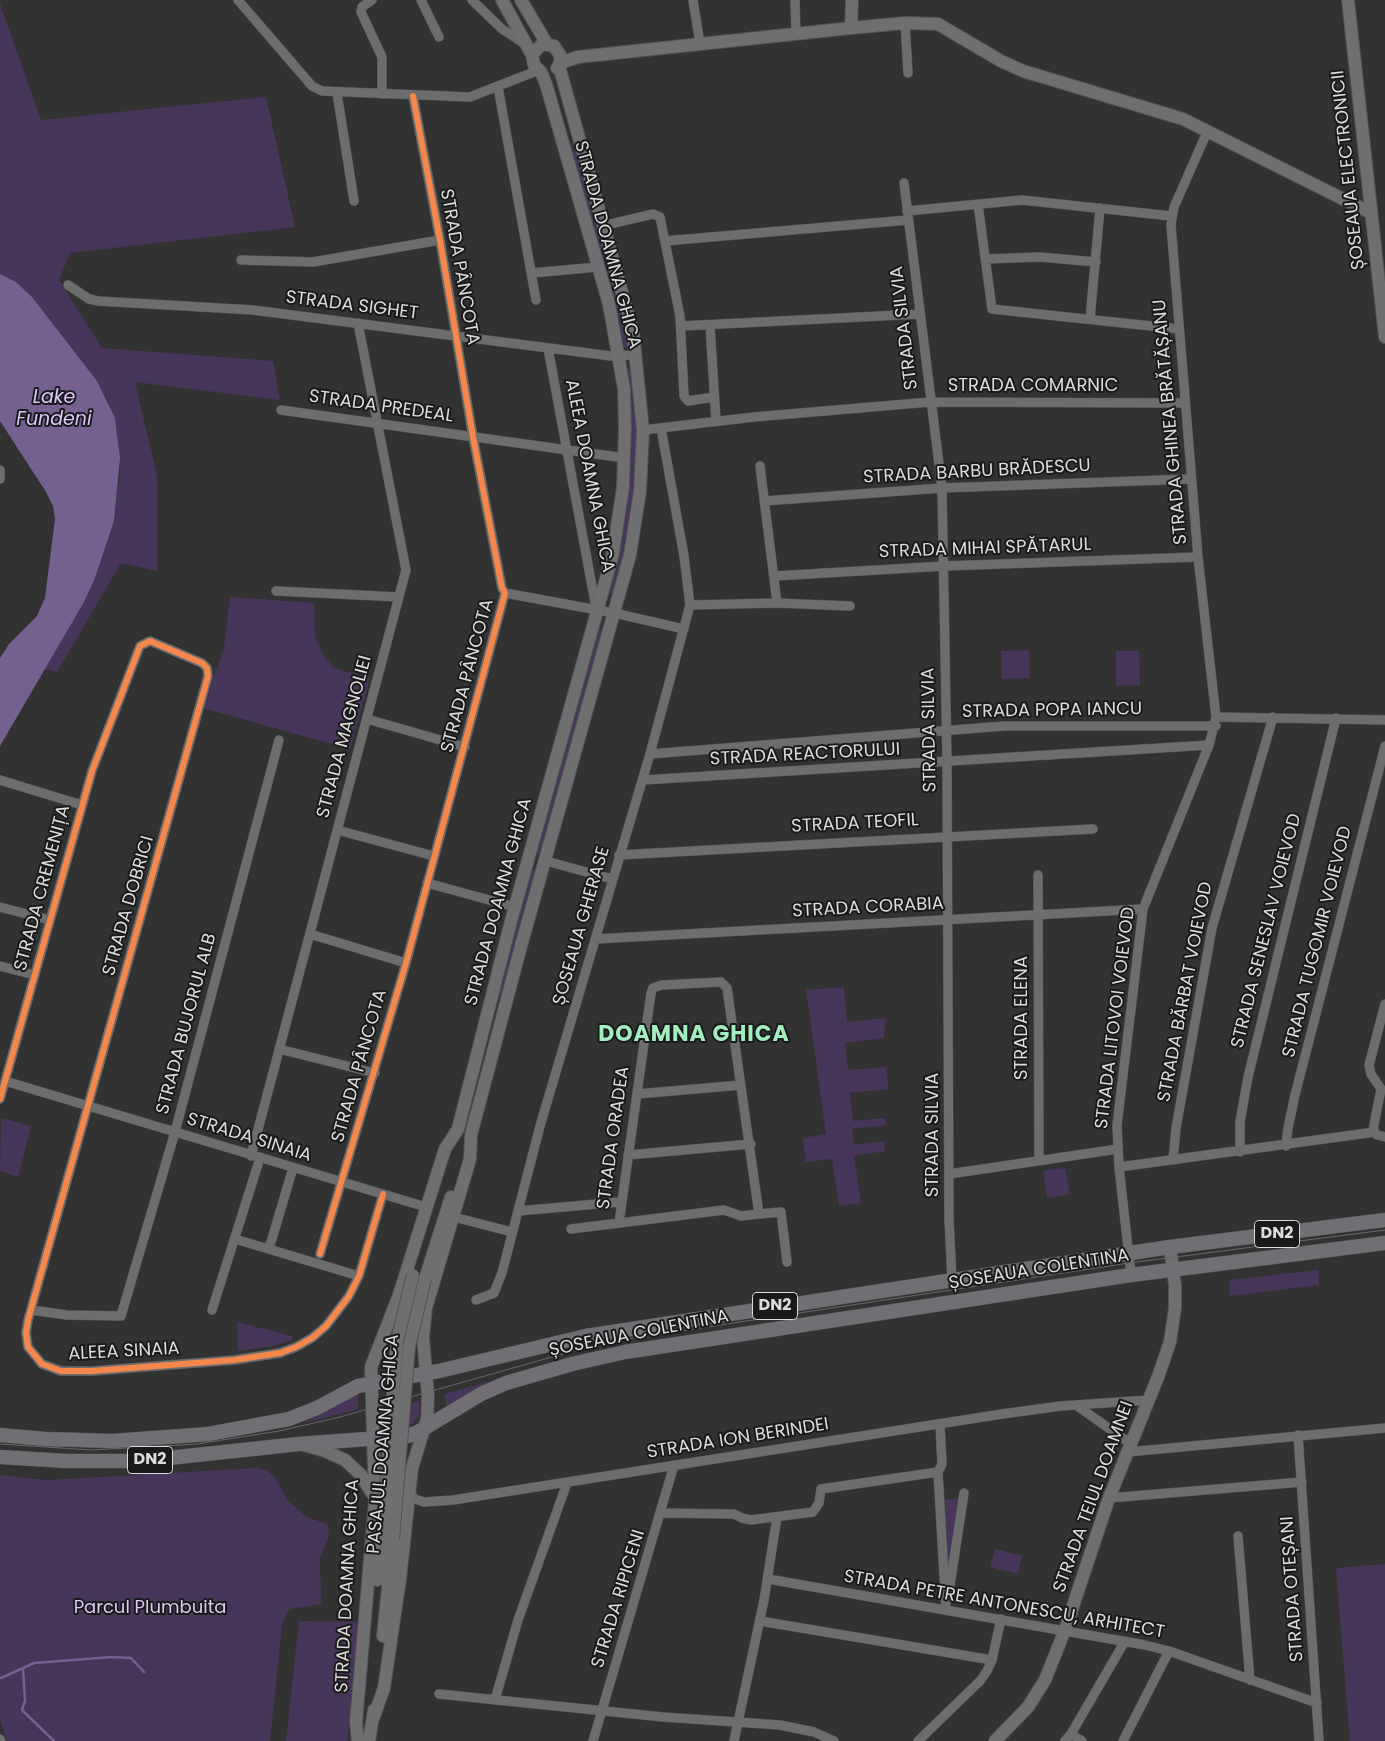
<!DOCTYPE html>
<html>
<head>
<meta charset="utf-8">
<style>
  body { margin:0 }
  canvas { display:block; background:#323233 }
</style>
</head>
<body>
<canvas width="1385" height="1741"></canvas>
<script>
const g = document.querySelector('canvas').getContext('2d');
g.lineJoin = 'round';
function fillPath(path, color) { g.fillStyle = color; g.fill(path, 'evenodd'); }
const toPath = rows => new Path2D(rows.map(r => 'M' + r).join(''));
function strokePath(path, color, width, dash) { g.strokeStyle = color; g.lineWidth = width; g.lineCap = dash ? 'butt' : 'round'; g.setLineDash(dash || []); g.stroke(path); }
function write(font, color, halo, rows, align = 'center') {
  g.font = font + ' Poppins,sans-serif'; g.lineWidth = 4; g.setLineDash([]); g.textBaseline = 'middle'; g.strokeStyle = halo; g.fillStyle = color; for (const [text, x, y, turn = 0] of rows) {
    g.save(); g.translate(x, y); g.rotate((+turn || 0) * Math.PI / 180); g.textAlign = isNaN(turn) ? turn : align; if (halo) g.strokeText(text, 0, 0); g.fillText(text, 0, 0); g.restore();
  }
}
const green = toPath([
  [0,4,41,120,266,97,295,227,70,253,59,280,102,348,273,361,280,400,135,382,157,476,157,571,121,563,57,672,44,669,84,602,95,578,114,521,120,473,117,428,108,402,97,381,32,297,16,282,0,274],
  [574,150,577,153,628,326,630,349,623,346,570,152],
  [627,368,631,368,637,412,637,472,628,547,613,596,606,591,622,539,625,517],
  [230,597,314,603,315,636,323,655,334,668,370,678,350,749,203,708,224,648],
  [598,626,604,631,542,852,537,854,534,852],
  [1029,650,1030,678,1002,679,1001,651],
  [1116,651,1139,651,1140,685,1116,686],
  [531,868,536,872,502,997,499,998,497,997],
  [844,987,847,1022,886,1018,884,1038,845,1043,848,1070,886,1067,889,1089,850,1093,853,1121,885,1118,886,1125,852,1129,854,1145,884,1141,885,1151,854,1156,861,1203,839,1206,832,1159,806,1162,803,1138,826,1134,806,990],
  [1,1118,31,1126,18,1177,0,1171],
  [1065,1168,1070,1194,1047,1198,1043,1171],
  [1318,1270,1319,1285,1230,1296,1229,1280],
  [237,1322,292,1336,292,1340,273,1346,238,1351],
  [490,1381,447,1406,444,1394],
  [358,1394,358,1409,304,1423],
  [419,1401,419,1416,411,1425,384,1429,378,1422,377,1414],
  [258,1468,268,1471,276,1479,288,1501,307,1517,327,1524,329,1536,320,1558,321,1604,289,1609,282,1625,270,1741,7,1741,0,1720,0,1475,46,1480],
  [958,1498,947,1585,943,1500],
  [995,1549,1022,1556,1018,1574,990,1567],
  [1385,1564,1385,1741,1350,1741,1336,1568],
  [299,1621,360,1622,347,1741,286,1741]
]);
const water = toPath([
  [0,274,16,282,32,297,97,381,115,418,120,458,114,521,95,578,84,602,0,746,0,658,9,644,37,616,45,598,55,519,53,506,46,492,0,421]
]);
const stream = toPath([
  [1,1678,23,1668],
  [54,1741,22,1710,25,1701,23,1668,34,1663,112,1657,131,1658,144,1672]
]);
const street = toPath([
  [238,0,312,86,322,91,470,97,539,70],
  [372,0,362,7,361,12,382,57,382,94],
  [421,0,439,37],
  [472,0,502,29,525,44],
  [693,0,700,44],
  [795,0,796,34],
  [905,23,908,73],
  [498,87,536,300],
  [337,93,354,201],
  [904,183,942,488,947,763,949,1219,952,1280],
  [978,204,992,309,1179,329],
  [907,211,1022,200,1171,216],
  [602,226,653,214,660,217,680,316,684,396,688,401,714,397],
  [665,241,908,220],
  [985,259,1040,257,1096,262],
  [241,260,313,262,440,240],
  [532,273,598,267],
  [68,285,89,299,98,301,253,310,611,356,636,355],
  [1090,319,1100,208],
  [710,325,716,421],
  [681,326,920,314],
  [548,348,596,608],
  [281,410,625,458],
  [643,430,754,417,930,402,1185,403],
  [760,466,777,603],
  [0,470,0,479],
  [764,501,942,488,1191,479],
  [774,576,945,566,1198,557],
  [276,591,399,597],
  [505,593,614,613,684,629],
  [690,605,777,603,850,606],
  [1216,717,1385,720],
  [367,719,465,747],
  [650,754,1004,726,1216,726],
  [0,780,82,805],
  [643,780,1209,745],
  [337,830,434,856],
  [619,855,1093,829],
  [546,861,612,879],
  [1038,875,1039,1160],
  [427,883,515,907],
  [0,907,50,920],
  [310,934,406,963],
  [595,939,1143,909],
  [0,966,35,975],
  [1385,1004,1369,1065,1371,1074,1381,1089,1373,1130,1377,1135,1385,1137],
  [279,1049,375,1073],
  [5,1081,426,1207],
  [637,1094,741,1085],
  [0,1099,92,771,140,646,150,641,202,663,207,668,208,676,28,1320,26,1333,28,1347,42,1364,61,1371,92,1371,234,1360,280,1353,296,1347,312,1338,326,1326,349,1296,359,1276,383,1194],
  [1286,1146,1288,1128,1295,1095,1385,746],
  [1240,1152,1240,1122,1248,1077,1336,718],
  [628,1155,751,1144],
  [251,1156,406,570,358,323],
  [1173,1160,1176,1128,1212,928,1273,717],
  [1119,1167,1375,1132],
  [949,1174,1118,1149],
  [518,1211,620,1202],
  [454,1217,512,1232],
  [619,1223,651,993,653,988,662,985,721,982,727,988,759,1214,781,1212,787,1262],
  [571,1229,724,1210,741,1216,759,1214],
  [235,1239,359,1276],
  [269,1249,293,1168],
  [320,1254,406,963,505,593,502,588,473,437,440,240,413,96],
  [1131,1275,1119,1167,1117,1125,1143,909,1209,745,1216,717,1198,557,1171,225,1174,207,1208,130],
  [476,1300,494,1293,502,1273,540,1126,650,754,690,605,684,556,661,428],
  [31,1310,67,1315,121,1316,175,1132,279,740],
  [212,1310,260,1158],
  [1076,1405,1131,1444],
  [1298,1435,1319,1741],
  [1128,1452,1385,1428],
  [938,1472,946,1610],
  [409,1492,415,1499,424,1502,453,1500,1002,1414,1061,1406,1149,1400],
  [1109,1498,1302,1482],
  [661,1513,734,1514,742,1518,751,1520,813,1512,819,1503,821,1489,938,1472,942,1464,940,1424],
  [1238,1536,1250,1680],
  [768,1579,1145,1645,1169,1651,1317,1703],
  [949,1592,964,1493],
  [760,1621,992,1660],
  [439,1694,663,1717,780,1725,814,1732,834,1741],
  [495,1700,518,1620,567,1483],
  [1071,1734,1082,1741],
  [0,1739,1,1741],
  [593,1741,674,1465],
  [734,1741,764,1600,777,1517],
  [918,1741,980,1681,987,1671,992,1660,1001,1619],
  [1065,1741,1071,1734,1125,1641],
  [1123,1741,1169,1651]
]);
const secondary = toPath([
  [521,0,547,44],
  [1348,0,1385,337],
  [851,28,852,0],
  [532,55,542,44,554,46,560,55,560,63,557,68],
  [560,63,578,57,851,28,905,23,938,24,1001,61,1023,71,1183,119,1371,213],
  [425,1279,451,1197],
  [304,1445,325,1451,345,1460,361,1475,372,1493],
  [377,1580,382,1537],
  [383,1636,393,1539],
  [373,1719,384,1688,400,1579,412,1468,427,1419,428,1397,423,1337,426,1308,470,1159,471,1135,521,946,630,555,640,491,643,430,633,332,559,66],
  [358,1741,356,1723,375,1501,371,1367,399,1295,445,1149,458,1129,511,921,601,597,613,553,623,487,625,428,624,389,609,304,546,84,541,72,534,65,532,55,502,0],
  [369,1741,374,1710],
  [995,1741,1028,1707,1045,1680,1065,1630,1109,1498,1158,1377,1170,1342,1175,1308,1175,1285,1170,1247]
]);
const primary = toPath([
  [0,1435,45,1439,113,1441,208,1434,289,1419,317,1408,358,1386,439,1371,586,1336,1170,1247,1385,1220],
  [0,1457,66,1461,141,1461,299,1444,408,1436,418,1432,481,1394,506,1383,572,1364,625,1352,1131,1275,1385,1243]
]);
const tram = toPath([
  [0,1444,91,1450,197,1444,279,1431,340,1417,573,1351,621,1340,1129,1263,1385,1230]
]);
const secondaryBridge = toPath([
  [382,1537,397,1341,413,1275],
  [393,1539,409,1347,425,1279]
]);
const cycleway = toPath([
  [0,1099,92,771,140,646,150,641,202,663,207,668,208,676,28,1320,26,1333,28,1347,42,1364,61,1371,92,1371,234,1360,280,1353,296,1347,312,1338,326,1326,349,1296,359,1276,383,1194],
  [320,1254,406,963,505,593,502,588,473,437,440,240,413,96]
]);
const shields = [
  [1277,1234,45],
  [775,1306,45],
  [150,1460,45]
];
const shieldNames = [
  ["DN2",1277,1234],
  ["DN2",775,1306],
  ["DN2",150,1460]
];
const streetNames = [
  ["ȘOSEAUA ELECTRONICII",1349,170,-96],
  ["STRADA DOAMNA GHICA",607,245,75],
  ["STRADA PÂNCOTA",459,267,80],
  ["STRADA SIGHET",352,306,7],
  ["STRADA SILVIA",905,328,-97],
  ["STRADA COMARNIC",1033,386],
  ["STRADA PREDEAL",381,407,8],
  ["STRADA GHINEA BRĂTĂȘANU",1171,422,-95],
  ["STRADA BARBU BRĂDESCU",977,472,-3],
  ["ALEEA DOAMNA GHICA",589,476,79],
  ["STRADA MIHAI SPĂTARUL",985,549,-2],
  ["STRADA PÂNCOTA",468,676,-75],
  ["STRADA POPA IANCU",1052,711,-1],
  ["STRADA SILVIA",930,730,-91],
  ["STRADA MAGNOLIEI",345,737,-75],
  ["STRADA REACTORULUI",805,755,-3],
  ["STRADA TEOFIL",855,824,-3],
  ["STRADA CREMENIȚA",43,888,-75],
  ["STRADA DOAMNA GHICA",499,902,-75],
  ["STRADA DOBRICI",129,906,-74],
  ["STRADA CORABIA",868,908,-3],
  ["ȘOSEAUA GHERASE",582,926,-74],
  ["STRADA SENESLAV VOIEVOD",1267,931,-76],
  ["STRADA TUGOMIR VOIEVOD",1318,942,-76],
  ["STRADA BĂRBAT VOIEVOD",1186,992,-79],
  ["STRADA ELENA",1022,1018,-90],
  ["STRADA LITOVOI VOIEVOD",1116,1018,-83],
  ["STRADA BUJORUL ALB",187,1024,-75],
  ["STRADA PÂNCOTA",360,1066,-74],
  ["STRADA SILVIA",933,1135,-90],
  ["STRADA SINAIA",249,1138,17],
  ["STRADA ORADEA",614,1138,-82],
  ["ȘOSEAUA COLENTINA",1039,1270,-9],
  ["ȘOSEAUA COLENTINA",639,1334,-11],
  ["ALEEA SINAIA",124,1352,-3],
  ["STRADA ION BERINDEI",738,1439,-9],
  ["PASAJUL DOAMNA GHICA",384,1444,-85],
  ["STRADA TEIUL DOAMNEI",1094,1497,-70],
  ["STRADA DOAMNA GHICA",348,1586,-87],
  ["STRADA OTEȘANI",1293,1589,-94],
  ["STRADA RIPICENI",619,1599,-73],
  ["STRADA PETRE ANTONESCU, ARHITECT",1004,1605,10]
];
const parkNames = [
  ["Parcul Plumbuita",150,1608]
];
const waterNames = [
  ["Lake",54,398],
  ["Fundeni",54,420]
];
const districtNames = [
  ["DOAMNA GHICA",694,1035]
];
fillPath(green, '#47355a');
fillPath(water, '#766090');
strokePath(stream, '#766090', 2.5);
strokePath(street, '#515152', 10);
strokePath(secondary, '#515152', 14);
strokePath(primary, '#515152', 15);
strokePath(street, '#6d6d6e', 9);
strokePath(secondary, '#6f6e71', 12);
strokePath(primary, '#726f74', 14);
strokePath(tram, '#686869', 1);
strokePath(secondaryBridge, '#515152', 14, []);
strokePath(secondaryBridge, '#6f6e71', 12);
strokePath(cycleway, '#f5874c', 6);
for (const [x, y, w] of shields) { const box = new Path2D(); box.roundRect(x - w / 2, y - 13.5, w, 27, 4); g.fillStyle = '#1a1a1b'; g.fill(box); strokePath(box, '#dcdcdd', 1); }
write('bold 16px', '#dcdcdd', null, shieldNames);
write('18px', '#dcdcdd', '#1a1a1b', streetNames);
write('18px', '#dcc7f6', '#1a1a1b', parkNames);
write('italic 19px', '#dcc6f6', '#1a1a1b', waterNames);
g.letterSpacing = '1px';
write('bold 22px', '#a3eebe', '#1a1a1b', districtNames);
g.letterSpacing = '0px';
</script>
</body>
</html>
